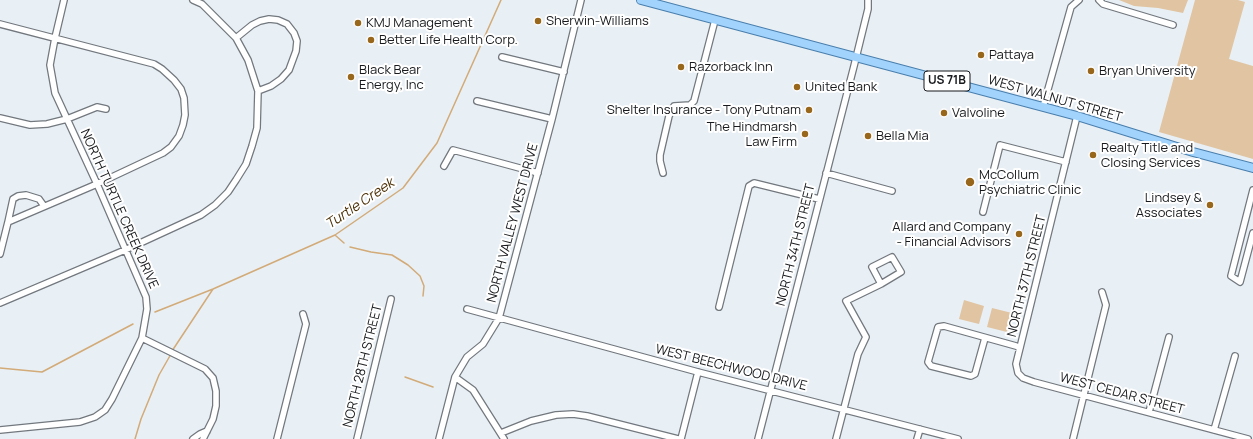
<!DOCTYPE html>
<html>
<head>
<meta charset="utf-8">
<style>
  body { margin:0 }
  canvas { display:block; background:#e8eff5 }
</style>
</head>
<body>
<canvas width="1253" height="439"></canvas>
<script>
const g = document.querySelector('canvas').getContext('2d');
g.lineJoin = 'round';
function fillPath(path, color) { g.fillStyle = color; g.fill(path, 'evenodd'); }
const toPath = rows => new Path2D(rows.map(r => 'M' + r).join(''));
function strokePath(path, color, width, dash) { g.strokeStyle = color; g.lineWidth = width; g.lineCap = dash ? 'butt' : 'round'; g.setLineDash(dash || []); g.stroke(path); }
function write(font, color, halo, rows, align = 'center') {
  g.font = font + ' Manrope,sans-serif'; g.lineWidth = 4; g.setLineDash([]); g.textBaseline = 'middle'; g.strokeStyle = halo; g.fillStyle = color; for (const [text, x, y, turn = 0] of rows) {
    g.save(); g.translate(x, y); g.rotate((+turn || 0) * Math.PI / 180); g.textAlign = isNaN(turn) ? turn : align; if (halo) g.strokeText(text, 0, 0); g.fillText(text, 0, 0); g.restore();
  }
}
const green = toPath([
  [1119,0,1188,0,1183,13,1158,8,1134,6],
  [1195,0,1238,0,1245,2,1229,59,1253,66,1253,159,1159,132],
  [964,300,984,306,979,324,959,319],
  [992,308,1012,313,1007,332,987,327]
]);
const stream = toPath([
  [335,235,344,243],
  [350,247,371,252,392,255,408,265,420,276,424,286,423,296],
  [155,312,213,289,335,235,403,188,437,143,501,0],
  [172,351,213,289],
  [0,368,42,372,133,324],
  [405,377,433,387],
  [135,439,141,419,159,375,171,354]
]);
const minor = toPath([
  [1099,0,1103,4,1173,25],
  [0,24,154,64,162,69,174,80,181,89,184,98,185,115,183,125,179,136,171,147,163,153,97,184,8,222,0,254],
  [236,38,252,25,260,21,269,19,278,20,287,24,294,33,297,41,296,51,289,70,281,79,271,86,258,91],
  [502,57,564,72],
  [477,101,552,119],
  [1043,107,1071,7,1079,0],
  [1077,116,1016,364,1018,373,1023,378,1034,382,1248,439],
  [0,118,30,125,47,124,67,119,97,107,106,109],
  [444,166,453,150,538,173],
  [663,173,660,161,660,155,669,116,674,106,690,105,694,101,715,20],
  [826,173,892,191],
  [1253,190,1231,276,1240,282,1253,233],
  [983,212,1000,145,1066,162],
  [8,222,13,199,18,196,26,195,39,199,44,206],
  [0,303,125,250,201,215,215,205,228,192,236,180,246,164,252,146,257,128,258,91,248,60,236,38,202,4,193,0],
  [719,307,749,186,754,183,819,199],
  [467,309,698,372,958,439],
  [142,338,205,369,213,378,216,391,216,406,213,419,203,439],
  [985,338,975,374,971,376,931,366,928,362,938,327,944,326,1016,346,1020,348],
  [455,377,473,390,504,439],
  [1149,412,1169,337],
  [0,430,80,422,95,417,105,410,112,399,142,338,147,309,146,297,97,184,55,93,50,65,55,38,64,0],
  [1214,430,1235,356],
  [501,433,531,421,556,415,573,414,587,416,678,439],
  [193,439,200,434,207,431],
  [277,439,306,324,303,314],
  [357,439,391,299],
  [439,439,455,377,467,357,483,344,499,318,552,119,581,0],
  [681,439,698,372],
  [758,439,854,66,868,9,868,0],
  [836,439,858,354,866,337,846,301,881,284,901,272,892,257,872,267,881,284],
  [917,439,920,429],
  [1073,439,1106,305,1102,292]
]);
const primary = toPath([
  [641,0,1077,116,1193,152,1253,168]
]);
const markers = [
  [538,21,4,"#99671b"],
  [358,23,4,"#99671b"],
  [371,40,4,"#99671b"],
  [981,55,4,"#99671b"],
  [681,67,4,"#99671b"],
  [1091,71,4,"#99671b"],
  [351,77,4,"#99671b"],
  [797,87,4,"#99671b"],
  [809,110,4,"#99671b"],
  [944,113,4,"#99671b"],
  [805,134,4,"#99671b"],
  [868,136,4,"#99671b"],
  [1093,155,4,"#99671b"],
  [970,182,5,"#99671b"],
  [1210,205,4,"#99671b"],
  [1019,234,4,"#99671b"]
];
const shields = [
  [947,81,46]
];
const shieldNames = [
  ["US 71B",947,81]
];
const poiNames = [
  ["Sherwin-Williams",546,21],
  ["KMJ Management",366,23],
  ["Better Life Health Corp.",379,40],
  ["Pattaya",989,55],
  ["Razorback Inn",689,67],
  ["Black Bear",359,70],
  ["Energy, Inc",359,85],
  ["Bryan University",1099,71],
  ["United Bank",805,87],
  ["Shelter Insurance - Tony Putnam",801,110,"right"],
  ["Valvoline",952,113],
  ["The Hindmarsh",797,127,"right"],
  ["Law Firm",797,142,"right"],
  ["Bella Mia",876,136],
  ["Realty Title and",1101,148],
  ["Closing Services",1101,163],
  ["McCollum",979,175],
  ["Psychiatric Clinic",979,190],
  ["Lindsey &",1202,198,"right"],
  ["Associates",1202,213,"right"],
  ["Allard and Company",1011,227,"right"],
  ["- Financial Advisors",1011,242,"right"]
];
const streetNames = [
  ["WEST WALNUT STREET",1055,99,16],
  ["NORTH TURTLE CREEK DRIVE",119,209,66],
  ["NORTH VALLEY WEST DRIVE",513,223,-75],
  ["NORTH 34TH STREET",796,245,-76],
  ["NORTH 37TH STREET",1027,276,-76],
  ["NORTH 28TH STREET",363,366,-76],
  ["WEST BEECHWOOD DRIVE",731,368,14],
  ["WEST CEDAR STREET",1122,394,15]
];
const waterNames = [
  ["Turtle Creek",360,204,-34]
];
fillPath(green, '#e1c5a2');
strokePath(stream, '#d3ab78', 1.5);
strokePath(minor, '#72787e', 8);
strokePath(primary, '#497eac', 10);
strokePath(minor, '#fff', 5.5);
strokePath(primary, '#a2d3fc', 8);
for (const [x, y, r, color] of markers) { const dot = new Path2D(); dot.arc(x, y, r, 0, 2 * Math.PI); g.fillStyle = color; g.fill(dot); strokePath(dot, '#fff', 1.5); }
for (const [x, y, w] of shields) { const box = new Path2D(); box.roundRect(x - w / 2, y - 10, w, 20, 3); g.fillStyle = '#fff'; g.fill(box); strokePath(box, '#17191c', 1); }
write('bold 12px', '#17191c', null, shieldNames);
write('13px', '#17191c', '#fff', poiNames, 'left');
write('13px', '#17191c', '#fff', streetNames);
write('italic 14px', '#4c3107', '#fff', waterNames);
</script>
</body>
</html>
